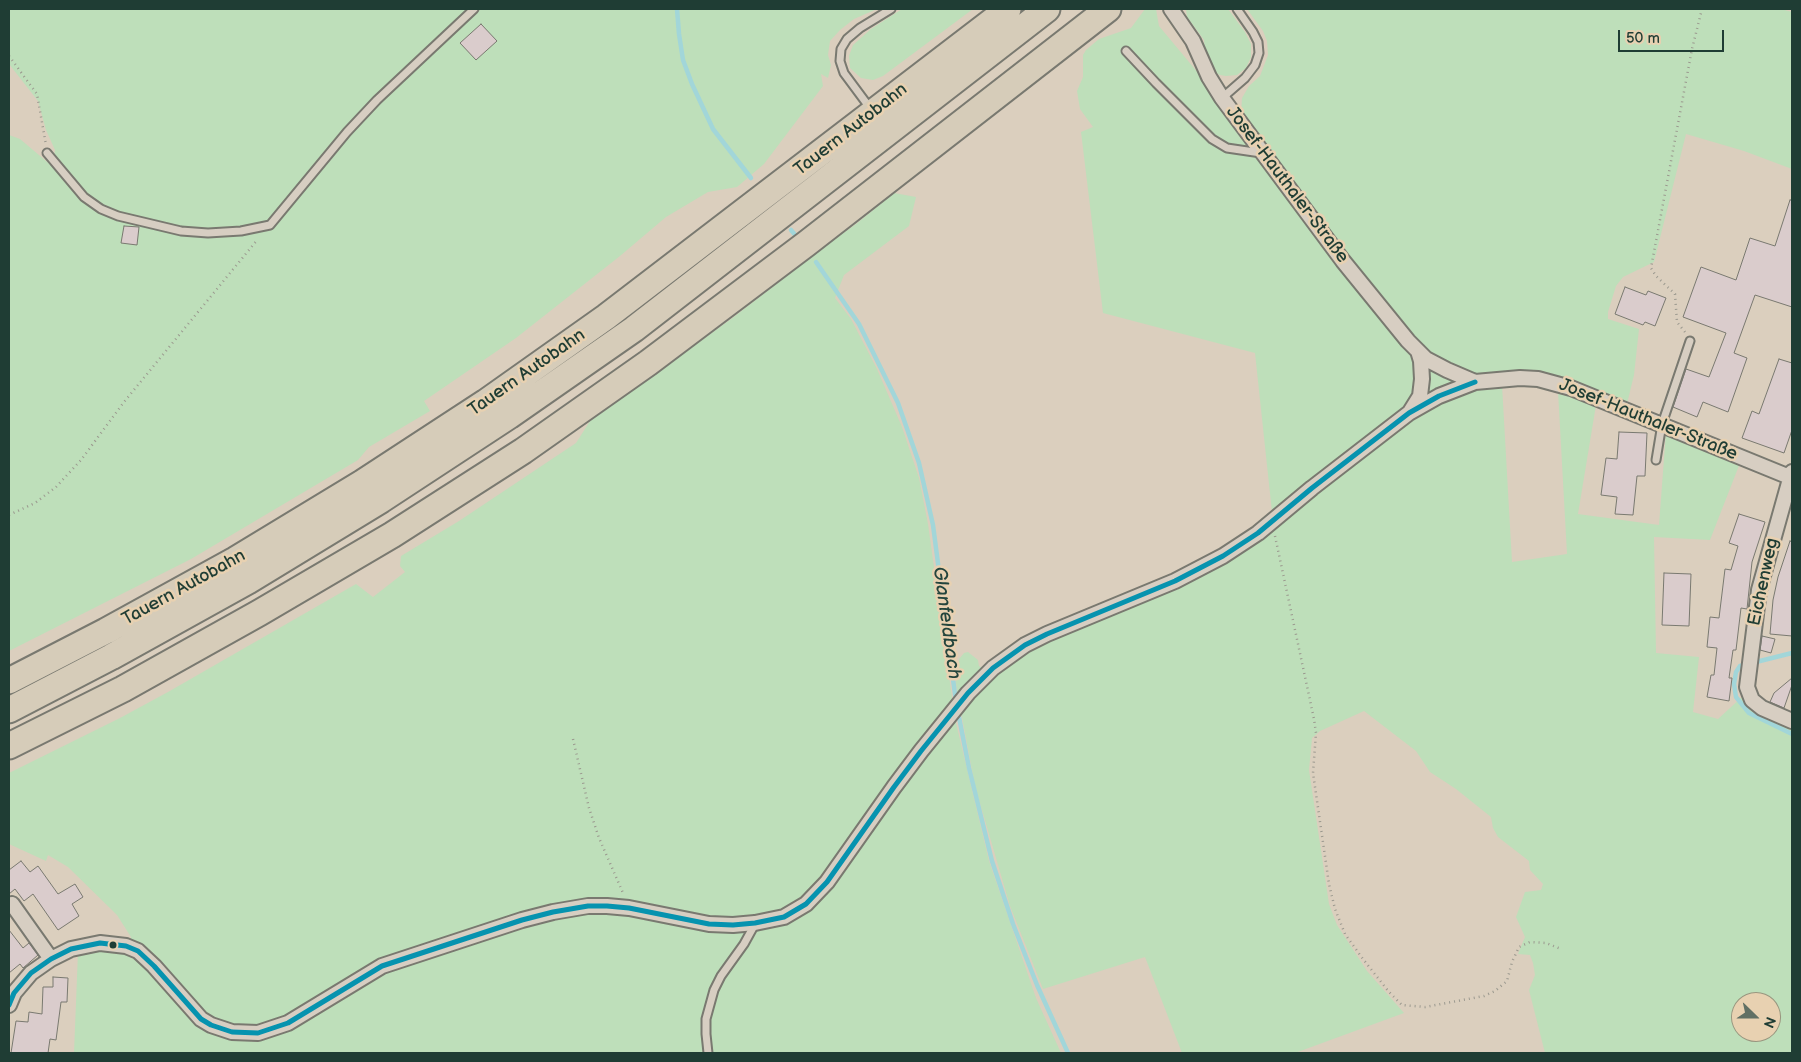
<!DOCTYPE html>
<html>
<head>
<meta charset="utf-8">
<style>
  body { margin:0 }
  #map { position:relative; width:1801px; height:1062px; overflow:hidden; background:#dbcfbe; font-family:"Balsamiq Sans",sans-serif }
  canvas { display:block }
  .frame { position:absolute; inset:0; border:10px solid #1f3d34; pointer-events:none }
  .north { position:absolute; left:1731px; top:992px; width:50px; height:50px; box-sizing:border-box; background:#e8d1b1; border:1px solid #98967f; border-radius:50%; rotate:112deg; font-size:14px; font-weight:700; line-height:20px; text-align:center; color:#1f3d34 }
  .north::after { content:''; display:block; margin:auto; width:18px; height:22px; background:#617064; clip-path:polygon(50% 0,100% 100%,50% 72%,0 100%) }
  .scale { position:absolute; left:1618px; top:30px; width:106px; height:22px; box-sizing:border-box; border:2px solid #1f3d34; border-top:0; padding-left:6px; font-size:15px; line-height:18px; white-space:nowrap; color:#1f3d34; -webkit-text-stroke:4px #e8d1b1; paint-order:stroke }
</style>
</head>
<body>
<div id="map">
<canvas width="1801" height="1062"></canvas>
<div class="frame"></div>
<div class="north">N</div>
<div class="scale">50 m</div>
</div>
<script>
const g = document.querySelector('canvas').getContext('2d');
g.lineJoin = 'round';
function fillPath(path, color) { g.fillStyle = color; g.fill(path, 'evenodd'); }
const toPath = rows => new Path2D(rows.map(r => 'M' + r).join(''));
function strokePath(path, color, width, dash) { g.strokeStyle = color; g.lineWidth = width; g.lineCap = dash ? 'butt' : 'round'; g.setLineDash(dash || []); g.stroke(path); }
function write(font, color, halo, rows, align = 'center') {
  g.font = font + ' "Balsamiq Sans",sans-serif'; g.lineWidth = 5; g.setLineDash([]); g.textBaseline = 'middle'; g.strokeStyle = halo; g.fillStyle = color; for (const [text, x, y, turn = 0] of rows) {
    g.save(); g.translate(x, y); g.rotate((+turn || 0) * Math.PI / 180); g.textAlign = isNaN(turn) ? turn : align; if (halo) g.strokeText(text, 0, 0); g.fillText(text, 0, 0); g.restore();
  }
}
const green = toPath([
  [9,9,877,9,854,19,840,30,830,41,828,55,831,65,828,78,821,74,823,86,764,164,737,187,708,192,666,217,620,256,516,338,424,401,430,411,369,447,358,460,191,559,9,651,9,135,20,139,52,166,55,150,46,130,38,101,9,64],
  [902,9,973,9,883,76,873,80,861,78,850,68,849,56,853,45,871,29],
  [1145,9,1156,9,1159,26,1199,74,1212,96,1240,130,1242,98,1249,86,1260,76,1268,55,1267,41,1263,31,1247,9,1781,9,1792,12,1792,169,1744,151,1686,134,1654,262,1623,277,1616,286,1608,312,1608,319,1639,329,1634,375,1624,416,1596,405,1578,514,1659,525,1666,432,1740,463,1710,540,1654,537,1656,653,1699,657,1693,712,1718,719,1743,696,1765,583,1767,584,1749,698,1792,727,1792,1053,1545,1053,1529,990,1535,975,1533,963,1530,955,1518,954,1525,937,1516,917,1525,892,1541,890,1543,884,1530,870,1529,861,1498,837,1493,828,1491,817,1456,789,1430,772,1416,751,1364,711,1320,731,1312,738,1309,770,1329,904,1337,925,1367,971,1404,1013,1295,1053,1182,1053,1145,957,1043,989,1010,906,975,786,957,691,955,675,959,672,959,659,964,653,968,652,978,660,979,666,982,668,1014,645,1151,585,1211,557,1247,532,1272,512,1255,353,1103,313,1081,132,1093,127,1080,109,1077,91,1083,77,1083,55,1086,50,1099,39,1131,28],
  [1521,384,1543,386,1558,391,1567,554,1512,562,1502,385],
  [1741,1002,1771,1002,1771,1032,1741,1032],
  [1186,9,1228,9,1245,32,1251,44,1251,57,1246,68,1237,75,1226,76,1220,75,1214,72,1205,52,1204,40,1187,17],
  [894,193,916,197,909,226,844,275,835,298,851,319,877,369,902,427,919,478,928,524,955,719,989,861,1036,998,1061,1053,74,1053,78,952,97,948,128,953,131,937,117,915,68,867,48,855,46,861,9,844,9,773,120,718,168,692,356,584,373,597,405,572,400,566,401,556,459,521,576,443,590,421,731,319,779,282,793,269,856,224]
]);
const stream = toPath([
  [677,9,679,34,683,60,692,84,713,129,751,178],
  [791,230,796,236],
  [816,262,859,324,898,403,919,463,933,525,956,702],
  [1792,653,1740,666,1736,672,1734,684,1736,697,1749,713,1792,734],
  [958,712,969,768,992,861,1013,924,1037,985,1068,1053]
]);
const building = toPath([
  [481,24,497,41,476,60,460,43,481,24],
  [1790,200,1792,200,1792,307,1755,295,1734,353,1747,358,1728,412,1703,402,1697,417,1673,407,1686,369,1709,377,1726,333,1683,317,1701,267,1736,280,1750,238,1775,246,1790,200],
  [124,226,139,227,137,245,121,243,124,226],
  [1625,287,1646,295,1648,291,1666,298,1655,326,1645,322,1643,325,1615,314,1625,287],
  [1779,359,1792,363,1792,430,1784,453,1742,438,1752,411,1759,414,1779,359],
  [1619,432,1647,433,1645,476,1637,476,1633,515,1615,514,1617,497,1601,495,1606,458,1617,459,1619,432],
  [1739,514,1765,522,1752,562,1747,609,1741,608,1736,650,1733,650,1729,678,1732,678,1729,701,1707,697,1711,675,1714,675,1717,648,1707,647,1710,617,1719,618,1725,569,1731,570,1738,546,1729,543,1739,514],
  [1790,541,1792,542,1792,636,1770,634,1773,600,1778,577,1790,541],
  [1664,573,1691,574,1689,626,1662,625,1664,573],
  [1762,636,1775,639,1771,653,1760,650,1762,636],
  [1792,678,1792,685,1784,708,1770,702,1774,693,1792,678],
  [21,861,30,872,38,866,58,894,75,884,83,897,72,904,79,916,58,930,33,894,24,901,15,889,9,894,9,870,21,861],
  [9,930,23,948,29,943,38,955,23,968,20,964,9,973,9,930],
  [53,977,68,978,67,1002,61,1002,56,1040,50,1039,48,1053,11,1053,16,1021,28,1022,29,1012,42,1014,43,987,53,987,53,977]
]);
const path = toPath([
  [9,56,37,94,46,145],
  [1685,332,1677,322,1675,294,1656,276,1651,268,1692,49,1702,9],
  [9,515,35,503,56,487,81,460,124,402,258,239],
  [1275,536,1314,719,1316,733,1313,773,1329,884,1335,909,1345,934,1363,959,1389,992,1402,1005,1425,1007,1484,996,1495,991,1507,981,1512,962,1519,947,1530,942,1546,943,1561,949],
  [573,739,589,808,599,838,623,893]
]);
const service = toPath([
  [1126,51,1156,83,1212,139,1227,148,1261,153],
  [1222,98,1245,78,1255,65,1259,53,1258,42,1253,32,1237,9],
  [870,108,844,73,840,61,841,49,847,39,860,28,891,9],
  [47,153,84,197,101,209,118,216,181,231,208,233,241,231,270,225,347,132,377,100,474,9],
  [1656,460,1662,424,1690,341],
  [708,1053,706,1034,706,1019,714,990,721,976,744,944,755,924]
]);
const minor = toPath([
  [1171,9,1193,41,1209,77,1222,98,1343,261,1408,341,1426,359,1447,370,1475,382,1520,378,1538,379,1571,388,1792,478],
  [1410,412,1420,396,1422,379,1421,361,1418,351],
  [1792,472,1759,590,1747,687,1752,700,1762,708,1792,721],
  [12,904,51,959],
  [9,1005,14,993,31,973,51,959,71,949,100,943,126,946,138,951,154,966,201,1019,211,1025,232,1032,258,1033,288,1023,382,966,522,920,553,912,588,906,607,906,629,908,709,924,733,925,755,923,784,917,806,904,827,882,894,787,921,751,968,693,993,668,1025,645,1047,634,1175,581,1223,556,1258,533,1312,488,1409,413,1439,396,1475,382]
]);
const motorway = toPath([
  [9,681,106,631,235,560,362,483,486,402,606,317,1008,9],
  [9,710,111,657,248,581,381,500,509,416,634,329,1047,9],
  [9,746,123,689,259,613,392,535,523,451,648,363,806,244,1108,9]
]);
const bus1 = toPath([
  [9,1005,14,993,31,973,51,959,71,949,100,943,126,946,138,951,154,966,201,1019,211,1025,232,1032,258,1033,288,1023,382,966,522,920,553,912,588,906,607,906,629,908,709,924,733,925,755,923,784,917,806,904,827,882,894,787,921,751,968,693,993,668,1025,645,1047,634,1175,581,1223,556,1258,533,1312,488,1409,413,1439,396,1475,382]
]);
const markers = [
  [113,945,4.5,"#1f3d34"]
];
const streetNames = [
  ["Tauern Autobahn",851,130,-38],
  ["Josef-Hauthaler-Straße",1287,185,53],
  ["Tauern Autobahn",527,373,-35],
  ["Josef-Hauthaler-Straße",1648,420,22],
  ["Eichenweg",1764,582,-78],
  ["Tauern Autobahn",184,588,-29]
];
const waterNames = [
  ["Glanfeldbach",946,623,82]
];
fillPath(green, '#bedfba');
strokePath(stream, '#a2d6d9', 4.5);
fillPath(building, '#dacccc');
strokePath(building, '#797970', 1);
strokePath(service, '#797970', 11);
strokePath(minor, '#797970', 18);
strokePath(motorway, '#797970', 29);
strokePath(path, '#9b998f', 2.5, [1, 4]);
strokePath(service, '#d7cec2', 7);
strokePath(minor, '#d7cec2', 14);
strokePath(motorway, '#d6ccb9', 25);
strokePath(bus1, '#0693af', 5);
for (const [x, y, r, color] of markers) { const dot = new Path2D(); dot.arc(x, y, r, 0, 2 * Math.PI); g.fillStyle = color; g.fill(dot); strokePath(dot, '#e8d1b1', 2); }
write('18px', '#1f3d34', '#e8d1b1', streetNames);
write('italic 19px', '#24453d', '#e8d1b1', waterNames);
</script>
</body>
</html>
